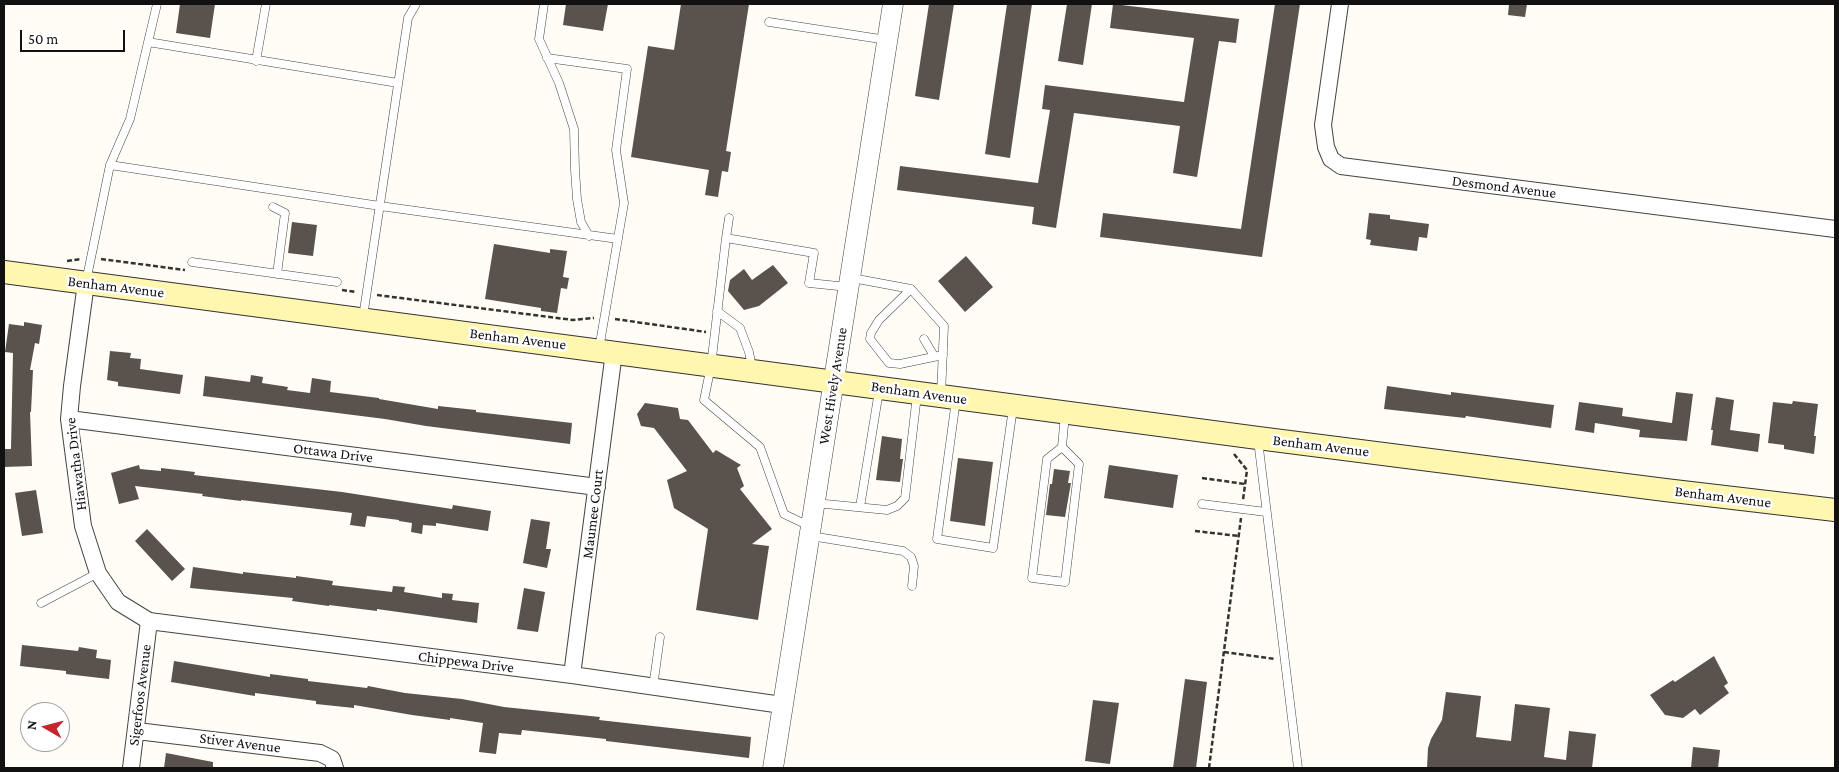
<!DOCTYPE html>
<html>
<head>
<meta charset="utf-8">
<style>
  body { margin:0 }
  #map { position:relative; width:1839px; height:772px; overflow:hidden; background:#fffdf5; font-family:"Crimson Pro",serif }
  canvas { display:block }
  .frame { position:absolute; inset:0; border:5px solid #111; pointer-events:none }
  .north { position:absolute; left:20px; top:702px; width:50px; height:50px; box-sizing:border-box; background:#fff; border:1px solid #a0a0a0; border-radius:50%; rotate:278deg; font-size:14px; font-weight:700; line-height:20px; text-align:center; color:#111 }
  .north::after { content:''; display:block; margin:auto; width:18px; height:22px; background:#c4262e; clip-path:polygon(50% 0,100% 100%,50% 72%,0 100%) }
  .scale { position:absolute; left:20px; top:30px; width:105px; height:22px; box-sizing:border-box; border:2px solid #111; border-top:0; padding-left:6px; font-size:15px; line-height:18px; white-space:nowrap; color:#111; -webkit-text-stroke:4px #fff; paint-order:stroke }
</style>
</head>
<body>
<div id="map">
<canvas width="1839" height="772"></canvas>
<div class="frame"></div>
<div class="north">N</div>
<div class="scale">50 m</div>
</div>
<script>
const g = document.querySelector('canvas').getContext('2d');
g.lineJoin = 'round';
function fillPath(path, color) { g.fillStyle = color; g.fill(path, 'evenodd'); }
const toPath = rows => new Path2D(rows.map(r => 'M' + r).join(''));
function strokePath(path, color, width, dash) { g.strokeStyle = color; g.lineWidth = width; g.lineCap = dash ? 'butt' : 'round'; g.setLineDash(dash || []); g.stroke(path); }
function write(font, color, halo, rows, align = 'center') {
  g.font = font + ' "Crimson Pro",serif'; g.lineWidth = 5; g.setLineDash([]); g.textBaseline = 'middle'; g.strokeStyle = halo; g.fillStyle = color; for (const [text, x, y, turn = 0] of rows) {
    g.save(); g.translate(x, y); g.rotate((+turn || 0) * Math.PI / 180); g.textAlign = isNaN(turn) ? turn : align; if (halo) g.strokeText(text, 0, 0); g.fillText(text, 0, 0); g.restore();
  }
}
const building = toPath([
  [180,4,215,4,210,38,176,33],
  [566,4,608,4,603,31,563,25],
  [681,4,749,4,726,151,731,152,728,172,722,171,718,197,705,195,709,170,631,157,648,46,674,50],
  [929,4,954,4,939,100,915,96],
  [1007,4,1032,4,1010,158,985,154],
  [1067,4,1092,4,1083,65,1058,61],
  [1113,4,1239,19,1236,43,1219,41,1197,177,1173,173,1180,126,1074,113,1056,228,1032,224,1034,207,897,190,900,166,1038,183,1050,110,1042,109,1045,85,1184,102,1194,38,1110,28],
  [1275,4,1300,4,1262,257,1100,237,1103,213,1241,229],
  [1509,4,1527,4,1525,17,1508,15],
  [1369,213,1390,215,1390,219,1429,224,1427,238,1419,237,1417,251,1370,245,1371,240,1366,239],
  [292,222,317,225,313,256,288,253],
  [494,244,550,253,550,249,567,251,563,277,569,278,567,289,561,288,557,313,541,311,541,308,485,299],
  [966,256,993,287,965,312,938,281],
  [773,265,788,283,759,306,744,310,728,291,730,280,744,269,752,280],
  [24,322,42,325,39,344,35,343,30,370,33,370,31,412,30,412,32,466,4,467,4,449,11,449,13,353,5,352,9,324,24,326],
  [110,351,131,353,130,358,141,359,140,369,183,375,180,394,118,386,118,382,107,380],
  [251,375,263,377,262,383,288,387,287,390,310,393,312,378,331,381,330,392,379,398,379,399,438,409,438,406,476,410,476,412,572,423,570,444,426,426,385,419,203,396,205,376,250,382],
  [1387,386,1451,395,1451,392,1554,405,1551,428,1466,416,1465,418,1384,409],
  [1676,392,1693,394,1687,441,1639,437,1640,430,1595,423,1594,433,1575,430,1579,402,1623,408,1622,416,1672,423],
  [1716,397,1734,400,1730,430,1760,434,1758,452,1711,445,1713,430,1711,430],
  [1793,401,1818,404,1814,436,1816,436,1814,454,1784,449,1784,445,1768,443,1773,402,1792,404],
  [645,403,678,408,680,419,688,420,713,453,716,450,741,465,737,468,744,486,740,489,772,529,752,544,769,546,758,620,696,610,708,529,674,508,667,480,687,471,654,428,641,426,637,414],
  [882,436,902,439,900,459,903,459,900,482,876,480],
  [958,458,993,462,985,526,950,521],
  [139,465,140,469,161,471,161,468,195,472,194,475,342,492,452,509,453,505,491,511,488,531,436,523,436,526,423,525,422,534,411,532,412,523,399,521,399,520,367,516,365,527,350,525,352,513,241,500,241,501,202,496,203,494,135,486,139,499,119,504,111,473],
  [1109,465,1178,475,1173,508,1104,498],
  [1054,469,1070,471,1068,483,1071,483,1065,517,1046,515,1050,484,1052,484],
  [36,490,43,533,22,536,15,493],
  [531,519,550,522,546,549,551,549,547,568,523,563],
  [147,529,185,569,172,581,135,541],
  [193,567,243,574,243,572,296,578,296,576,333,581,332,585,392,592,393,586,405,587,404,592,442,598,442,593,453,594,452,600,479,603,477,623,377,609,377,611,329,605,329,606,292,601,293,598,190,588],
  [524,588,545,592,538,632,517,629],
  [22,645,78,651,79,647,97,650,96,658,111,660,109,679,66,674,66,671,20,666],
  [1714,656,1728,683,1724,686,1729,693,1700,715,1695,709,1683,718,1665,715,1650,695,1673,680,1675,682],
  [174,661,270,677,270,674,308,679,308,681,367,688,368,686,405,693,462,699,504,707,600,717,599,720,751,737,749,758,606,741,606,739,522,730,521,735,499,733,496,754,479,752,483,723,450,718,450,720,412,715,354,705,354,708,316,704,316,701,255,693,255,696,171,682],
  [1185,679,1207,682,1196,768,1173,768],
  [1446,692,1481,696,1476,737,1511,741,1515,704,1550,708,1544,757,1566,760,1569,731,1596,734,1592,768,1427,768,1428,748,1431,739,1442,720],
  [1093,700,1119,703,1110,764,1085,761],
  [1693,747,1720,750,1718,768,1691,768],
  [166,753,213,762,213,768,164,768]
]);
const path = toPath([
  [101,259,185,270],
  [67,261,81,259],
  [342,290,356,292],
  [377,295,573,320,594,318],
  [615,319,706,332],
  [1234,454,1247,470,1243,500],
  [1202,478,1245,484],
  [1195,531,1239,536],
  [1224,652,1275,659],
  [1209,768,1241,518]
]);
const service = toPath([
  [544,4,539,39,559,83,574,129,575,170,577,199,581,222,589,236],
  [769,22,887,40],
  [148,42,398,83],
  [547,58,627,69,616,150,624,203,599,349],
  [256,61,266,4],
  [110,165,380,206,618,239],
  [273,207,285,213,277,274],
  [729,218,726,238,814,253,809,283,848,287],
  [726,238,711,366,704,400,760,447,784,514,809,526],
  [192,262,337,282],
  [852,278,911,289,944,326,941,395],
  [86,282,110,165,130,119,157,4],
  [911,289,879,320,871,333,870,339,889,363,900,364,943,355],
  [717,311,740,328,749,352,752,367],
  [363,317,408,18,416,4],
  [924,339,934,356],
  [956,400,937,539,993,548,1013,408],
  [1258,440,1298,768],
  [1062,447,1079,464,1065,582,1032,578,1047,459,1062,447,1065,414],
  [815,503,887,510,897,506,905,498,917,395],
  [1202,504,1266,512],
  [860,507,879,391],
  [811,536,903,551,911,557,914,566,912,586],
  [41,603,98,573],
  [653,687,660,637]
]);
const minor = toPath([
  [1340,4,1323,125,1326,147,1331,159,1341,166,1835,229],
  [86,283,72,386,69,419,83,526,98,573,118,602,149,621,572,675,782,705],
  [69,419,597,487],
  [572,675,614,352],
  [137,731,320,753,332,759,335,768],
  [131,768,149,621]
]);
const tertiary = toPath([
  [773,768,893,4]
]);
const secondary = toPath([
  [4,272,1258,438,1665,490,1835,510]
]);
const streetNames = [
  ["Desmond Avenue",1504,187,7],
  ["Benham Avenue",116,287,7],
  ["Benham Avenue",518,339,7],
  ["West Hively Avenue",833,386,-81],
  ["Benham Avenue",919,393,8],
  ["Benham Avenue",1321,446,7],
  ["Ottawa Drive",333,453,7],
  ["Hiawatha Drive",76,464,-97],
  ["Benham Avenue",1723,497,7],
  ["Maumee Court",593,514,-83],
  ["Chippewa Drive",466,662,7],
  ["Sigerfoos Avenue",140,695,-83],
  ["Stiver Avenue",240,743,7]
];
fillPath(building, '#5a524d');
strokePath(service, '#444', 9);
strokePath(minor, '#444', 18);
strokePath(tertiary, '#444', 21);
strokePath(secondary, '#333', 24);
strokePath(path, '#333', 2.5, [5, 2.5]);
strokePath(service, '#fff', 8);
strokePath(minor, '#fff', 16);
strokePath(tertiary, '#fff', 20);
strokePath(secondary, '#fff6b0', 22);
write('15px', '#111', '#fff', streetNames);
</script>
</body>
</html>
